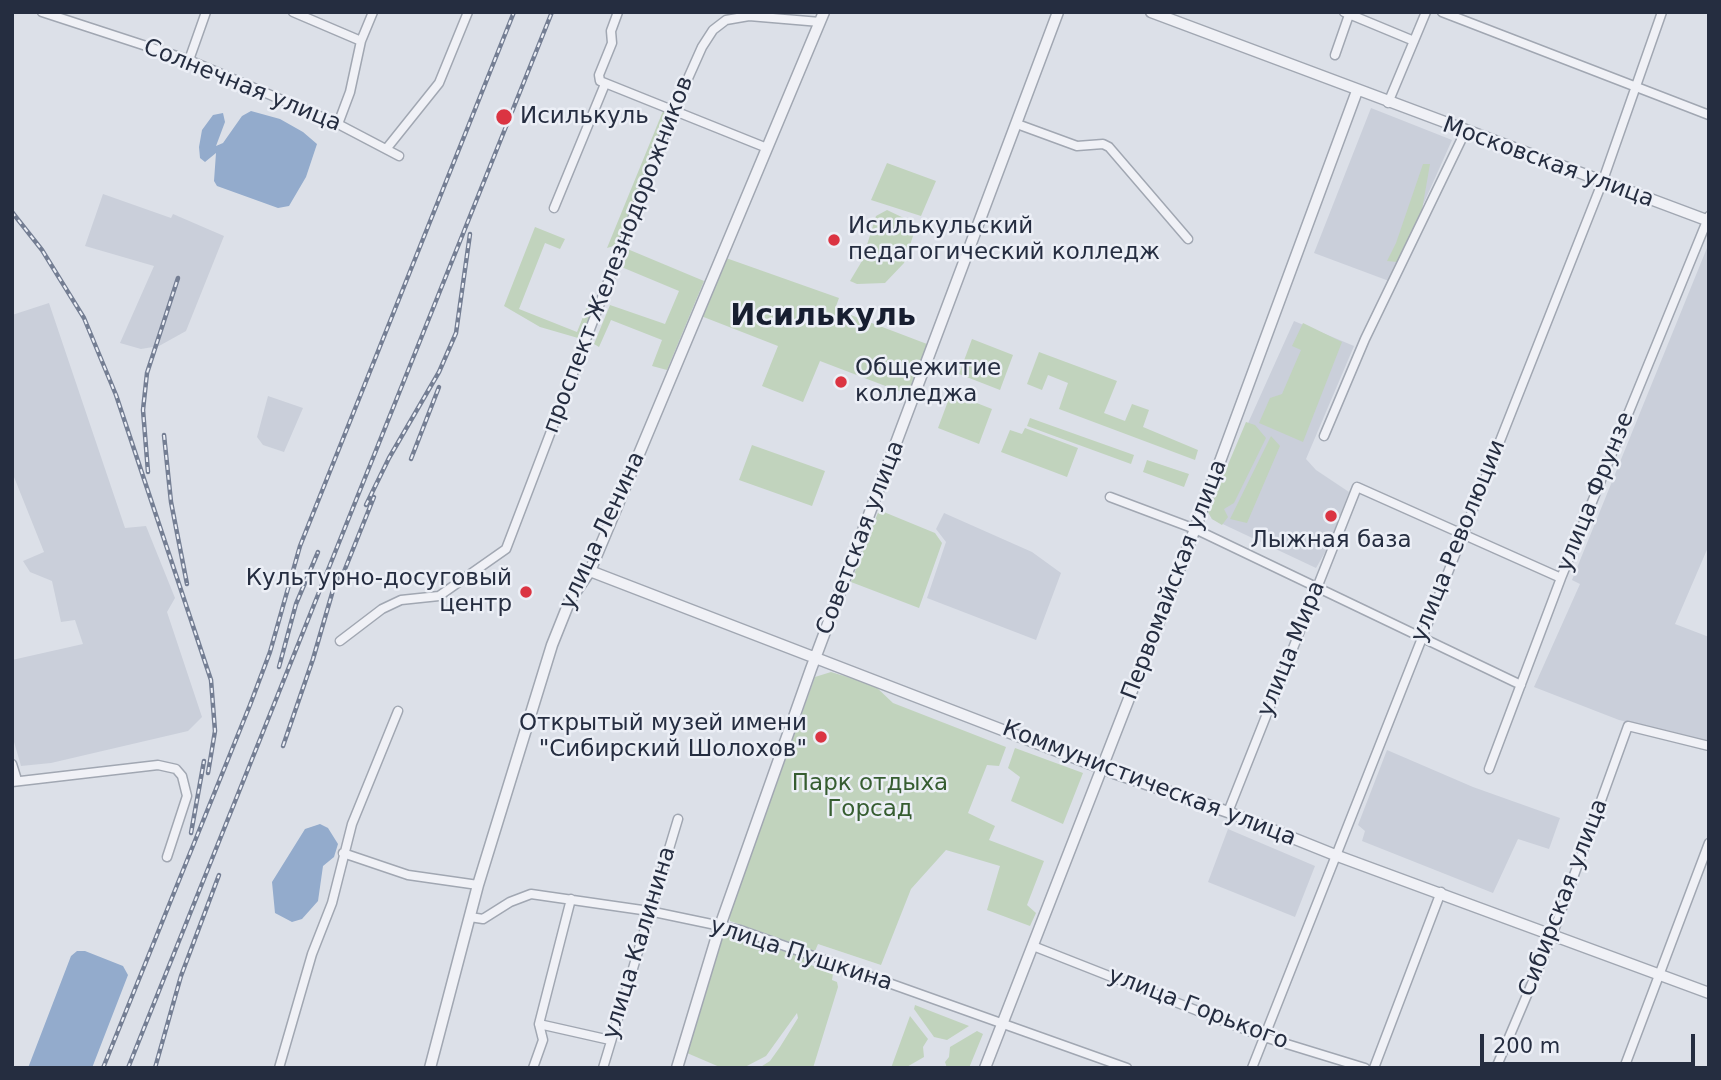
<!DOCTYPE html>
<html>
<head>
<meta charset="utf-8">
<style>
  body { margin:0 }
  #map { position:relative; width:1721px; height:1080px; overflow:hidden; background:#dce0e8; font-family:"DejaVu Sans",sans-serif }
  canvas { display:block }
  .frame { position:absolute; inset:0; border:14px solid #252d40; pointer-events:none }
  .scale { position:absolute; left:1480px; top:1034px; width:215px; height:32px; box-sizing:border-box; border:4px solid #252d40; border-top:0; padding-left:9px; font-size:21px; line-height:24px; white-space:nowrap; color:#252d40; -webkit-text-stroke:5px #eceff6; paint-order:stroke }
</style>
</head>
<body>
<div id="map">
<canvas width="1721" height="1080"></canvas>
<div class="frame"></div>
<div class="scale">200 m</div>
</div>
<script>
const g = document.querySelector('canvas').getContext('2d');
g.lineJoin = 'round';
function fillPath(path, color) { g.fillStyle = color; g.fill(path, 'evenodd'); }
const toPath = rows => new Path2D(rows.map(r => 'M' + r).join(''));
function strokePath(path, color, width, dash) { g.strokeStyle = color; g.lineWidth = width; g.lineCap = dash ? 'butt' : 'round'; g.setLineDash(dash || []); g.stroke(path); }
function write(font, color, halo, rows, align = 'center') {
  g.font = font + ' "DejaVu Sans",sans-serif'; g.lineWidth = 5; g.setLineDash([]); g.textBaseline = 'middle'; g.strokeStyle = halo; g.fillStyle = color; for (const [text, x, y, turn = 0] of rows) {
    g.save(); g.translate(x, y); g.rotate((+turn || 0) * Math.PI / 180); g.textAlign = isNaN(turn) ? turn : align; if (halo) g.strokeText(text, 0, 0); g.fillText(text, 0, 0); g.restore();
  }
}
const built = toPath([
  [1371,108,1452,140,1389,281,1314,253],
  [103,194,171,218,173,214,224,236,186,331,159,346,141,349,120,343,154,266,85,246],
  [1709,243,1709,545,1675,624,1709,637,1709,742,1619,720,1534,687,1580,584,1572,580],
  [49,303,125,528,146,526,175,598,167,612,202,717,188,731,51,763,21,766,12,735,12,660,83,644,75,620,61,622,52,581,30,572,23,561,44,552,12,472,12,315],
  [1294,321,1354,346,1306,459,1316,470,1349,492,1327,549,1316,568,1212,519,1208,512],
  [268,396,303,408,284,452,263,445,257,437],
  [944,513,1032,552,1061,573,1036,640,927,598,946,542,936,529],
  [1387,750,1473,787,1560,818,1549,849,1518,839,1493,893,1362,841,1365,831,1358,825],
  [1228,829,1315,866,1295,917,1208,882]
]);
const green = toPath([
  [663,111,669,118,617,245,607,248],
  [887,163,936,181,921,216,871,200],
  [1423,164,1430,164,1422,210,1397,262,1387,261,1396,243],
  [887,210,910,221,915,230,904,263,885,283,857,284,850,281,862,261,876,216],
  [535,227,565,239,560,249,545,243,519,309,577,332,591,297,594,299,595,303,584,333,578,338,540,327,504,306],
  [625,248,704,281,667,370,652,366,662,340,611,320,599,347,594,344,610,305,665,324,679,291,619,266],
  [726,258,839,298,835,309,927,344,909,395,820,361,803,402,762,386,778,346,701,316],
  [1303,323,1342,342,1303,442,1259,423,1270,398,1282,394,1301,350,1292,346],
  [972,339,1013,355,1000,390,959,374],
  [1039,352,1117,381,1104,413,1125,421,1132,404,1149,410,1143,427,1198,450,1195,460,1059,409,1068,383,1048,375,1042,390,1027,384],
  [951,393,992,409,979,444,938,428],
  [1030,418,1134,455,1131,464,1027,426],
  [1246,422,1255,425,1266,438,1234,503,1224,509,1228,517,1222,525,1212,519,1208,512],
  [1025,428,1078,448,1067,477,1001,452,1010,430,1022,434],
  [1271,436,1280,446,1247,523,1230,519],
  [752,445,825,471,812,506,739,480],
  [1147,460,1189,474,1184,487,1143,472],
  [879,510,935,533,942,543,919,608,851,582],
  [831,672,874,685,893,703,1006,747,999,766,987,765,968,813,995,826,989,840,1044,861,1027,905,1036,913,1030,926,987,910,1000,866,946,850,911,889,881,965,818,944,815,951,730,921,729,917,815,677],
  [1015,748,1083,773,1063,824,1011,801,1020,777,1008,768],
  [733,933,811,961,811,965,833,974,832,980,837,982,838,987,813,1068,759,1068,770,1061,780,1047,798,1018,797,1013,766,1056,745,1067,722,1068,687,1053,720,939],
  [915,1005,969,1026,947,1040,934,1037,914,1009],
  [910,1016,928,1039,923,1047,924,1057,905,1068,891,1068],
  [977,1031,983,1034,969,1068,947,1068,945,1062,949,1057,950,1047]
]);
const water = toPath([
  [251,111,280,119,303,132,317,144,306,177,289,206,278,208,217,186,214,181,216,153,205,162,200,158,199,147,202,130,213,115,223,113,225,122,216,146,223,143,242,116],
  [320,824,328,828,338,844,334,857,323,866,318,901,302,919,292,922,275,913,272,882,305,829],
  [77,951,85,951,123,966,128,975,92,1068,28,1068,71,956]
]);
const minor = toPath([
  [42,12,189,60,338,124,399,156],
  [293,12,361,41],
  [618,12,611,31,612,43,599,75,600,81,767,148],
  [1344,12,1414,41],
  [1442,12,1709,115],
  [1335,55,1350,12],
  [189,60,206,12],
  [1388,103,1426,12],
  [338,124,350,92,361,41,373,12],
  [1017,124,1077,146,1103,144,1109,147,1188,239],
  [387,148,439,83,468,12],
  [554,208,605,84],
  [1324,436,1365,339,1465,132],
  [1110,497,1195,529,1521,685],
  [340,641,382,609,401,600,439,596,506,549,673,112,702,47,713,30,726,20,749,16,820,22],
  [12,764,17,780],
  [1489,769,1561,578,1709,216],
  [12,782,158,765,176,769,182,776,187,796,167,857],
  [1228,812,1357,487,1561,578],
  [343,853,408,875,478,885],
  [470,917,483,919,510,902,531,894,649,911,740,930,1127,1068],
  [1033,946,1264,1037,1365,1068],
  [539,1024,610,1040],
  [279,1068,312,954,332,903,352,824,398,711],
  [533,1068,543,1040,539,1024,571,899],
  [603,1068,678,819],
  [1252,1068,1602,183,1662,12],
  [1374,1068,1441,892],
  [1496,1068,1552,936,1628,726,1709,746],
  [1624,1068,1709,843]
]);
const tertiary = toPath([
  [1151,12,1709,221],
  [590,571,1114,773,1228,812,1335,855,1709,993],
  [430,1068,478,885,552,645,570,600,590,571,824,12],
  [677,1068,720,926,811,669,1058,12],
  [985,1068,1195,529,1357,91]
]);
const rail = toPath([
  [12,212,42,250,84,318,116,395,211,680,215,731,208,773],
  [164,435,171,502,187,584],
  [411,459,439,387],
  [148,472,143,410,147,373,178,278],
  [366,505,389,458,439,372,456,333,470,234],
  [339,584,374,497],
  [279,667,296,604,318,552],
  [283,746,313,659,338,573],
  [191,833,204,761],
  [103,1068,250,705,270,652,300,546,514,12],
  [128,1068,552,12],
  [155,1068,181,976,219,875]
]);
const markers = [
  [504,117,9,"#db3442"],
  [834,240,7,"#db3442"],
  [841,382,7,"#db3442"],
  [1331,516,7,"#db3442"],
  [526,592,7,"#db3442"],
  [821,737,7,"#db3442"]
];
const streetNames = [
  ["Солнечная улица",242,86,22],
  ["Московская улица",1548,163,20],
  ["проспект Железнодорожников",619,255,-69],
  ["улица Фрунзе",1596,492,-68],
  ["улица Ленина",603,531,-65],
  ["Советская улица",861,538,-69],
  ["улица Революции",1459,541,-68],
  ["Первомайская улица",1175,580,-69],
  ["улица Мира",1292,649,-68],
  ["Коммунистическая улица",1149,784,21],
  ["Сибирская улица",1564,898,-69],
  ["улица Калинина",640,943,-73],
  ["улица Пушкина",801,955,18],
  ["улица Горького",1198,1009,21]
];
const poiNames = [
  ["Исилькуль",520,117],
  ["Исилькульский",848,227],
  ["педагогический колледж",848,253],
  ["Общежитие",855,369],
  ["колледжа",855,395],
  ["Лыжная база",1331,541,"center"],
  ["Культурно-досуговый",512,579,"right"],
  ["центр",512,605,"right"],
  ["Открытый музей имени",807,724,"right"],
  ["\"Сибирский Шолохов\"",807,750,"right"]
];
const parkNames = [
  ["Парк отдыха",870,784],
  ["Горсад",870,810]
];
const districtNames = [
  ["Исилькуль",823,317]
];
fillPath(built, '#cacfda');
fillPath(green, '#c1d3bd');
fillPath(water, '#93abcc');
strokePath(minor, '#a1a7b2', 11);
strokePath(tertiary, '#a1a7b2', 13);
strokePath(minor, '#f0f1f6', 8);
strokePath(tertiary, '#f0f1f6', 10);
strokePath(rail, '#747e93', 4.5);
strokePath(rail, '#eceff6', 2, [5]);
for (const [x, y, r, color] of markers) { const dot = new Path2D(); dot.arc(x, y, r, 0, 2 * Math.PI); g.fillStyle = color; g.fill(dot); strokePath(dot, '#eceff6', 2.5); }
write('23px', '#252d40', '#eceff6', streetNames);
write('23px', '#252d40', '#eceff6', poiNames, 'left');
write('23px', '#365d31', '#eceff6', parkNames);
write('bold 30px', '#171e30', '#eceff6', districtNames);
</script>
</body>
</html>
